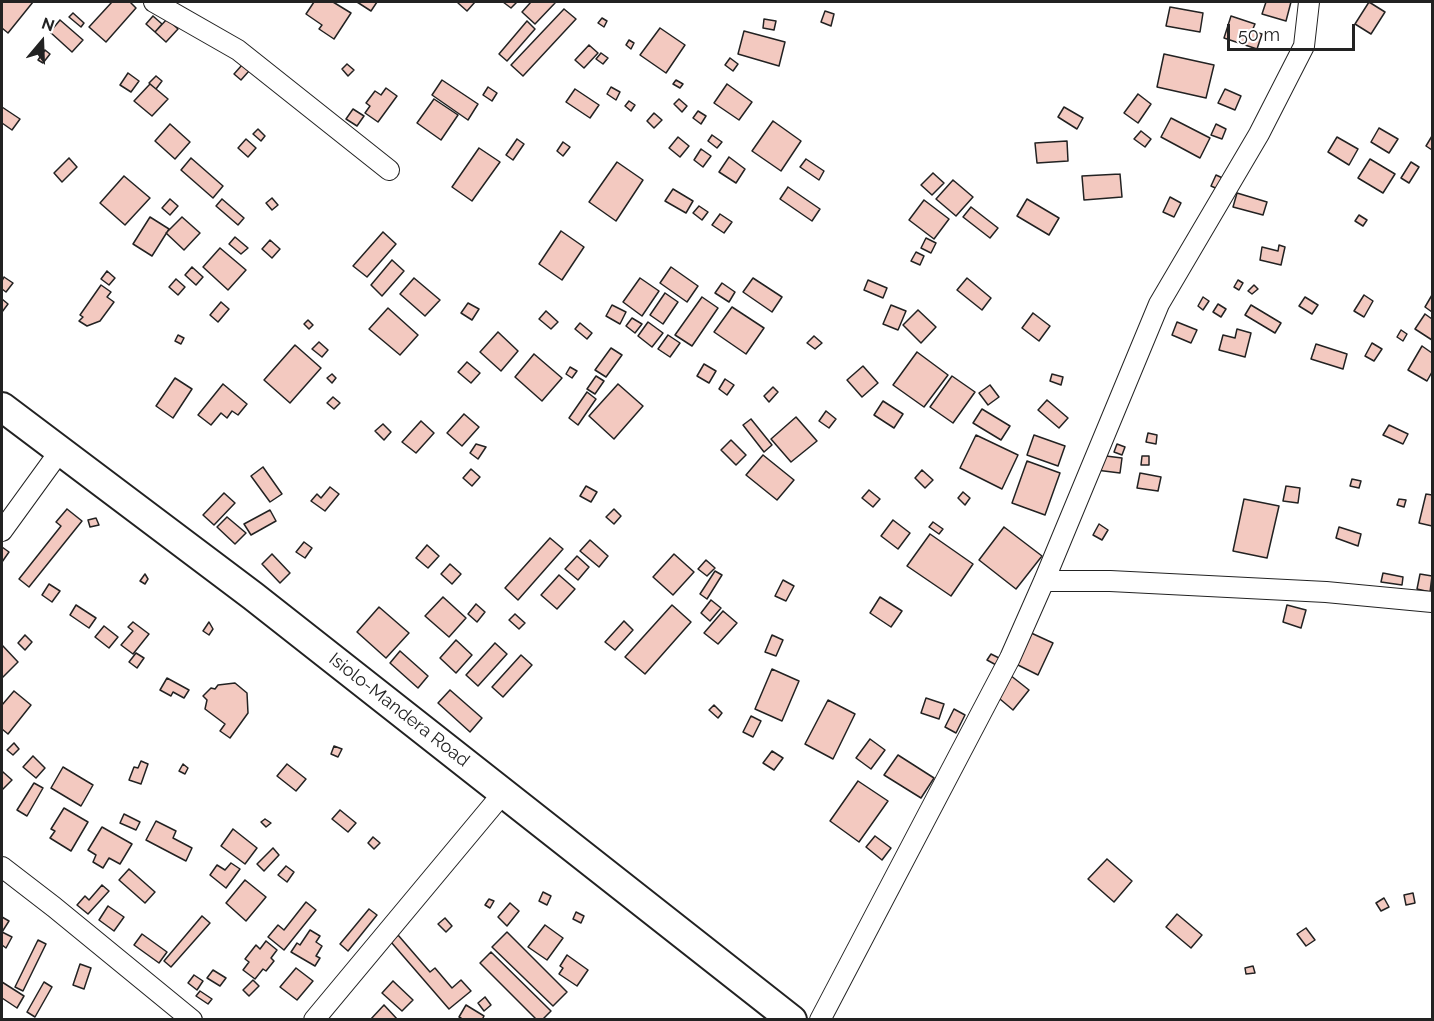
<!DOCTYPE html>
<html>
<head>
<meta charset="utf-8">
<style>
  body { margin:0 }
  #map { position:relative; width:1434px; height:1021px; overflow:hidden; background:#fff; font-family:Raleway,sans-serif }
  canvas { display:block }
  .frame { position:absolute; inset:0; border:3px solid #222; pointer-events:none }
  .north { position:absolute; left:12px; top:12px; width:60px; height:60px; -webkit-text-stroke:4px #fff; paint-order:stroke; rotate:19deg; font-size:16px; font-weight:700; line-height:24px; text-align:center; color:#222 }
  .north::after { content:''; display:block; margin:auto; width:21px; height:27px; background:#222; clip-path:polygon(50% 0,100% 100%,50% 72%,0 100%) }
  .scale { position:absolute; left:1227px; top:24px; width:128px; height:27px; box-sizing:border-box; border:3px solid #222; border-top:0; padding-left:8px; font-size:18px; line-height:21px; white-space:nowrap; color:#222; -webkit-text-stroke:4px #fff; paint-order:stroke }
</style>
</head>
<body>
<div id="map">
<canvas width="1434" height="1021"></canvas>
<div class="frame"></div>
<div class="north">N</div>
<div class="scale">50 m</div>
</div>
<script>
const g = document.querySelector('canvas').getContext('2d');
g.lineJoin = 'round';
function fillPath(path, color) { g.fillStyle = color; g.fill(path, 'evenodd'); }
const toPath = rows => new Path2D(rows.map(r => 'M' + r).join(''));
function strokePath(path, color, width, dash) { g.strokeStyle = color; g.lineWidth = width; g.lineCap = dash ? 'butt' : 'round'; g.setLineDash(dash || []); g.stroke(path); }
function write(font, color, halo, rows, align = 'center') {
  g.font = font + ' Raleway,sans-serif'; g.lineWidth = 4.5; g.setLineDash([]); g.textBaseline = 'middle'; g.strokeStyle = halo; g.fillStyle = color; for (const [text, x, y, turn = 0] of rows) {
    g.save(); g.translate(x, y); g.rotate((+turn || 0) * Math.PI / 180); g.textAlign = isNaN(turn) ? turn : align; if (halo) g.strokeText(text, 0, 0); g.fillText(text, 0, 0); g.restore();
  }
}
const building = toPath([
  [2,2,33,2,8,33,2,28,2,2],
  [112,2,130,2,136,8,106,42,89,27,112,2],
  [314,2,333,2,351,13,334,39,319,29,322,25,306,14,314,2],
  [357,2,377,2,371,11,357,2],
  [460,2,475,2,467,11,458,3,460,2],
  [503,2,517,2,511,8,503,2],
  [531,2,554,2,555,3,535,24,522,12,531,2],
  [1266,2,1291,2,1286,21,1262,14,1266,2],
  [1369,2,1385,12,1371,34,1355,24,1369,2],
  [1170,7,1203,13,1200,32,1166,26,1170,7],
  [564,9,576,19,523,76,511,65,564,9],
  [825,11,834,14,831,26,821,22,825,11],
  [73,13,84,23,81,27,69,17,73,13],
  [153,16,162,24,155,32,146,24,153,16],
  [1231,16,1255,24,1252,31,1262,34,1257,49,1224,38,1231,16],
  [602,18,607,21,604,27,598,23,602,18],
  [167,19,178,29,166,42,155,32,167,19],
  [764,19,776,21,774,30,763,28,764,19],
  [60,20,83,40,72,52,50,32,60,20],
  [527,21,535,29,507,61,499,54,527,21],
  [660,28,685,45,666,73,640,55,660,28],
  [744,31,785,42,779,66,738,54,744,31],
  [629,40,634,43,631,49,626,45,629,40],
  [589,45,598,53,584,68,575,60,589,45],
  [45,50,50,54,43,63,38,60,45,50],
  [601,53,608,58,603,64,596,59,601,53],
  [1164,54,1214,65,1206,98,1157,87,1164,54],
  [730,58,738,64,733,71,725,65,730,58],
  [347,64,354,70,348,76,342,69,347,64],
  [242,65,249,71,241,80,234,74,242,65],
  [128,73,139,81,131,92,120,85,128,73],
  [156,76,162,81,156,89,149,83,156,76],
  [442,80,478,104,468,120,432,95,442,80],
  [676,80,683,84,680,88,673,84,676,80],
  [150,84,168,99,152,116,134,101,150,84],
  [727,84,752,102,739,120,714,103,727,84],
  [488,87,497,93,492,101,483,95,488,87],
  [611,87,620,92,616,100,607,94,611,87],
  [386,88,397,96,378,122,365,113,370,106,366,103,375,91,381,95,386,88],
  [575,89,599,105,590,118,566,102,575,89],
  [1225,89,1241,96,1235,110,1218,103,1225,89],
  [1138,94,1151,104,1138,123,1124,113,1138,94],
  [434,99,458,115,441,140,417,123,434,99],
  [679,99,687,106,682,112,674,104,679,99],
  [629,101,635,105,631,111,625,106,629,101],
  [2,107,20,119,12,130,2,123,2,107],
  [1064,107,1083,118,1077,129,1058,117,1064,107],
  [353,109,364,116,357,126,346,119,353,109],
  [698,111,706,116,701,124,693,118,698,111],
  [654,113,662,120,654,128,647,121,654,113],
  [1171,118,1210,138,1200,158,1161,137,1171,118],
  [773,121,801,141,781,171,752,151,773,121],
  [170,124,190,142,175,159,155,141,170,124],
  [1216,124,1226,129,1222,139,1211,135,1216,124],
  [1379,128,1398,139,1389,153,1371,142,1379,128],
  [258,129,265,136,261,141,253,134,258,129],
  [1141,131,1151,139,1145,147,1134,139,1141,131],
  [712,135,722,142,717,148,708,141,712,135],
  [1432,136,1432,150,1426,146,1432,136],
  [678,137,689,146,680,157,669,148,678,137],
  [1337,137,1358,149,1349,165,1328,152,1337,137],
  [246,139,256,148,248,157,238,148,246,139],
  [517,139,524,144,513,160,506,155,517,139],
  [1067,141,1068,161,1037,163,1035,143,1067,141],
  [563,142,570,147,563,156,557,151,563,142],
  [479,148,500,162,472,201,452,187,479,148],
  [701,149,711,156,703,167,694,160,701,149],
  [729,157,745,169,736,183,719,172,729,157],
  [69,158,77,167,62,182,54,173,69,158],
  [191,158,223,186,213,198,181,170,191,158],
  [806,159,824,171,819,180,800,167,806,159],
  [1370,159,1395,174,1383,193,1358,178,1370,159],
  [617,162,643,180,616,221,589,202,617,162],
  [1411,162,1419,167,1409,183,1401,178,1411,162],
  [933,173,944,183,932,195,921,185,933,173],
  [1120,174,1122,197,1084,200,1082,176,1120,174],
  [1216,175,1227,180,1222,191,1211,186,1216,175],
  [124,176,150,198,125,225,100,203,124,176],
  [953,180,973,197,956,216,936,199,953,180],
  [788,187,820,209,812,221,780,199,788,187],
  [673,189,693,201,686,213,665,201,673,189],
  [1237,193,1267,202,1263,215,1233,207,1237,193],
  [1170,197,1181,203,1174,217,1163,212,1170,197],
  [272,198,278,205,272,210,266,203,272,198],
  [170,199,178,206,170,215,162,208,170,199],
  [222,199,244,218,238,225,216,206,222,199],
  [1027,199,1059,218,1049,235,1017,216,1027,199],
  [924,200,949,219,934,239,909,220,924,200],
  [699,206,708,212,702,220,693,213,699,206],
  [971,207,998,228,990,238,963,217,971,207],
  [720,214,732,222,724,233,712,225,720,214],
  [1359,215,1367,220,1363,226,1355,221,1359,215],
  [150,217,169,229,152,256,133,244,150,217],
  [182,217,200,233,184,250,166,233,182,217],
  [561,231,584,247,562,280,539,264,561,231],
  [383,232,396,244,367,277,353,266,383,232],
  [235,237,248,248,241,254,229,244,235,237],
  [926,238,936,243,931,253,921,248,926,238],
  [270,240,280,249,272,258,262,249,270,240],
  [1279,245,1285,247,1281,265,1260,260,1262,247,1278,251,1279,245],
  [220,248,246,270,228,290,203,267,220,248],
  [916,252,924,256,920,265,911,261,916,252],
  [392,260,404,271,382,296,371,285,392,260],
  [192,267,203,277,196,285,185,275,192,267],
  [671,267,698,286,687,302,660,283,671,267],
  [107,271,115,278,109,285,101,279,107,271],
  [4,277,13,283,6,292,2,289,2,281,4,277],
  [414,278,440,300,425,316,400,294,414,278],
  [640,278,659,291,642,316,623,302,640,278],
  [753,278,782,297,772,312,743,292,753,278],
  [967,278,991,298,982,310,957,290,967,278],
  [176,279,185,287,178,295,169,287,176,279],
  [868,280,887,288,883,298,864,290,868,280],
  [1238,280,1243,283,1239,290,1234,287,1238,280],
  [722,283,735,292,729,302,715,293,722,283],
  [101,285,111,292,107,297,114,302,100,321,87,326,79,321,83,317,80,315,101,285],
  [1254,285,1258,289,1252,294,1248,291,1254,285],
  [665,293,678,302,663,324,650,315,665,293],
  [1364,295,1373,301,1364,317,1354,311,1364,295],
  [1432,295,1432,312,1425,307,1432,295],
  [702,297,718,308,692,346,675,335,702,297],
  [1203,297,1209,301,1203,310,1198,306,1203,297],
  [1305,297,1318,305,1312,314,1299,306,1305,297],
  [2,299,8,304,2,312,2,299],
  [221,302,229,309,218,322,210,315,221,302],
  [468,303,479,309,472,320,461,313,468,303],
  [1218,304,1226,309,1221,317,1213,312,1218,304],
  [612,305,626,312,620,324,606,316,612,305],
  [891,305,906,311,898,330,883,324,891,305],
  [1251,305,1281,323,1275,333,1245,315,1251,305],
  [732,307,764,328,746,354,714,332,732,307],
  [388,308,418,335,400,355,369,329,388,308],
  [918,310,936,327,921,343,903,325,918,310],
  [546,311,558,322,551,329,539,319,546,311],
  [1033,313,1050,326,1039,341,1022,328,1033,313],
  [1425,314,1432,319,1432,340,1415,329,1425,314],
  [632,318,642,324,635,333,626,326,632,318],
  [308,320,313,325,309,329,304,324,308,320],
  [648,322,663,333,652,347,638,336,648,322],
  [1177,322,1197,330,1191,343,1172,335,1177,322],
  [580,323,592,333,587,339,575,329,580,323],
  [1237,329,1251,333,1245,357,1219,350,1223,335,1235,338,1237,329],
  [1401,330,1407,334,1403,341,1397,337,1401,330],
  [498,332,518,351,501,371,480,352,498,332],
  [178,335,184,338,181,344,175,341,178,335],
  [668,335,680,343,670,357,658,349,668,335],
  [814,336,822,343,815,349,807,343,814,336],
  [319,342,328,350,322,357,312,349,319,342],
  [1372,343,1382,349,1374,361,1365,356,1372,343],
  [1316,344,1347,354,1343,369,1311,359,1316,344],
  [295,345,321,368,290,403,264,380,295,345],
  [1422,346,1432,353,1432,372,1427,381,1408,370,1422,346],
  [611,348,622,355,606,377,595,370,611,348],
  [917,352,948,375,924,407,893,385,917,352],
  [534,354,562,378,542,401,515,377,534,354],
  [467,362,480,373,471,383,458,372,467,362],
  [704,364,716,371,709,383,697,376,704,364],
  [863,366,878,383,862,397,847,380,863,366],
  [570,367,577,371,572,378,566,374,570,367],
  [332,374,336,378,332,383,327,378,332,374],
  [1052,374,1063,377,1061,385,1050,381,1052,374],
  [596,376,604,381,595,394,587,389,596,376],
  [952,376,975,392,953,423,930,407,952,376],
  [175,378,192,389,173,418,156,406,175,378],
  [725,379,734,385,727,395,719,389,725,379],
  [223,384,247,404,238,415,232,411,227,418,221,413,211,425,198,415,223,384],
  [618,384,643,406,614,439,589,416,618,384],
  [990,385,999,397,988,405,979,393,990,385],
  [773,387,778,392,769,402,764,396,773,387],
  [587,392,596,399,578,425,569,418,587,392],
  [333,397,340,403,334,409,327,403,333,397],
  [1047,400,1068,418,1059,428,1038,410,1047,400],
  [883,401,903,414,894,428,874,415,883,401],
  [982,409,1010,426,1001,440,973,423,982,409],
  [826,411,836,419,829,428,819,421,826,411],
  [464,414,479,427,462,446,447,433,464,414],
  [796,417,817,441,791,462,771,439,796,417],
  [751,419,772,445,764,452,743,425,751,419],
  [421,421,434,433,416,453,402,442,421,421],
  [383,424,391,432,384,440,375,431,383,424],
  [1389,425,1408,434,1403,444,1383,435,1389,425],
  [1148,433,1157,435,1156,444,1146,442,1148,433],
  [976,435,1018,455,1002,489,960,468,976,435],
  [1034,435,1065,446,1058,466,1027,455,1034,435],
  [731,440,746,455,736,465,721,450,731,440],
  [476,444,486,447,478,459,470,453,476,444],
  [1117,444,1125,447,1122,455,1114,452,1117,444],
  [763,455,794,480,777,500,746,475,763,455],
  [1098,455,1122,458,1120,473,1096,470,1098,455],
  [1142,456,1149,456,1149,465,1141,465,1142,456],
  [1027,461,1060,473,1045,515,1012,503,1027,461],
  [263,467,282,494,270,502,251,476,263,467],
  [471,469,480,477,472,486,463,478,471,469],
  [922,470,933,480,925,488,915,478,922,470],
  [1140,473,1161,477,1158,491,1137,488,1140,473],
  [1352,479,1361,481,1359,488,1350,486,1352,479],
  [586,486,597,492,591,502,580,496,586,486],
  [1286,486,1300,488,1298,503,1283,501,1286,486],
  [330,487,339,494,325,511,311,501,317,494,321,498,330,487],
  [869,490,880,499,873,507,862,498,869,490],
  [963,492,970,498,965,505,958,498,963,492],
  [224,493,235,503,214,525,203,515,224,493],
  [1426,494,1432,495,1432,526,1419,523,1426,494],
  [1244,499,1279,506,1267,558,1233,551,1244,499],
  [1399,499,1406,500,1404,507,1397,505,1399,499],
  [67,509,82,521,29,587,19,579,61,526,56,522,67,509],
  [614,509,621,516,614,524,606,517,614,509],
  [270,510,276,521,251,535,244,524,270,510],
  [227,517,246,533,235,544,217,527,227,517],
  [96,518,99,525,90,527,88,520,96,518],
  [893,520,910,533,898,549,881,536,893,520],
  [933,522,943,529,939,534,929,527,933,522],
  [1099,524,1108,530,1102,540,1093,535,1099,524],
  [1004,527,1042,556,1016,589,979,560,1004,527],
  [1339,527,1361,534,1358,546,1336,538,1339,527],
  [930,534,973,564,951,596,907,566,930,534],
  [550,538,563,549,518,600,505,588,550,538],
  [590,540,608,556,599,567,580,551,590,540],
  [304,542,312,548,305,558,296,552,304,542],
  [427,545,439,556,428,568,416,558,427,545],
  [2,547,9,552,2,562,2,547],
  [272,554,290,573,280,583,262,564,272,554],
  [674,554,694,572,673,595,653,577,674,554],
  [577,556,589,567,578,580,565,569,577,556],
  [706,560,715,568,707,576,698,569,706,560],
  [450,564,461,574,452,584,441,574,450,564],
  [715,571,722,575,707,599,700,594,715,571],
  [1383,573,1403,577,1402,585,1381,582,1383,573],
  [145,574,148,579,145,584,140,581,145,574],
  [1420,574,1432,576,1430,592,1417,589,1420,574],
  [559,575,575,589,557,609,541,595,559,575],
  [783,580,794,586,786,601,775,596,783,580],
  [49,584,60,591,52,602,42,595,49,584],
  [443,597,466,618,449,637,425,616,443,597],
  [880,597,902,611,891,627,870,613,880,597],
  [711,600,721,608,710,621,701,613,711,600],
  [476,604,485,612,477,622,468,614,476,604],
  [76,605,96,618,89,628,70,615,76,605],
  [672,605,691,622,645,674,625,657,672,605],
  [1287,605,1306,610,1301,628,1283,622,1287,605],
  [379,607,409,633,386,658,357,632,379,607],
  [723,611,737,623,718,644,704,633,723,611],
  [515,614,525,623,519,629,509,620,515,614],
  [624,621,633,630,615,650,605,642,624,621],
  [133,622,149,634,133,654,121,645,133,631,128,627,133,622],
  [209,622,213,629,209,635,203,631,209,622],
  [104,626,118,637,109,648,95,637,104,626],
  [1029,632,1053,643,1038,675,1014,663,1029,632],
  [25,635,32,642,25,650,18,643,25,635],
  [772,635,783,640,776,656,765,652,772,635],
  [456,640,472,655,456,673,440,658,456,640],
  [495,643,507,654,478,686,466,675,495,643],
  [2,645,18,662,2,678,2,645],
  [400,651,428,676,418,688,390,663,400,651],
  [136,653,144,658,137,668,129,662,136,653],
  [991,654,1001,659,998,666,987,660,991,654],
  [521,655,532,665,503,697,492,687,521,655],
  [772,669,799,681,782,721,755,709,772,669],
  [1010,675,1029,690,1013,710,994,694,1010,675],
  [167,678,189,690,184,698,173,692,171,696,160,690,167,678],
  [235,683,247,693,248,713,230,738,220,731,225,724,205,709,207,700,203,696,211,688,215,689,218,685,235,683],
  [450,690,482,718,470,732,438,703,450,690],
  [14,691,31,705,8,734,2,729,2,705,14,691],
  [926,698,944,704,939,719,921,713,926,698],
  [828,700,855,714,833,759,805,744,828,700],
  [714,705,722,713,718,718,709,710,714,705],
  [954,709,965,715,956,733,945,727,954,709],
  [751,716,761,721,753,737,743,732,751,716],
  [870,739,885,750,871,769,856,758,870,739],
  [14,743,19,749,13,755,7,750,14,743],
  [334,746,342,749,338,757,331,754,334,746],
  [772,751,783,758,774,770,763,763,772,751],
  [898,755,934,778,921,798,884,775,898,755],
  [33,756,45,768,36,778,23,767,33,756],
  [141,761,148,764,141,784,129,780,134,767,138,768,141,761],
  [183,764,188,768,185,774,179,771,183,764],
  [287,764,306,779,296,791,277,776,287,764],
  [63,767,93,785,81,806,51,788,63,767],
  [3,772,12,780,2,790,2,774,3,772],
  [858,781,888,801,859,842,830,821,858,781],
  [34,783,43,788,27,816,17,810,34,783],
  [64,808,88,822,71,851,50,838,55,831,51,829,64,808],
  [340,810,356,823,348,832,332,819,340,810],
  [124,814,140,822,136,830,120,823,124,814],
  [265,819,271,823,266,827,261,822,265,819],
  [156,821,176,831,173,838,192,848,186,861,146,840,156,821],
  [102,827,132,844,120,864,109,858,103,868,93,862,96,855,88,850,102,827],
  [233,829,257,848,245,864,221,846,233,829],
  [875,836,891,848,882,860,866,847,875,836],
  [373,837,380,843,374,849,368,843,373,837],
  [273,848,279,855,264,871,257,864,273,848],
  [1107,859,1132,881,1114,902,1088,879,1107,859],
  [231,863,240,869,226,888,210,875,217,865,225,870,231,863],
  [286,866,294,872,287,882,278,875,286,866],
  [129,869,155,892,145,903,119,880,129,869],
  [245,880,266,897,246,921,226,903,245,880],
  [102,885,109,891,88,914,77,905,85,896,89,900,102,885],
  [543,892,551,896,547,905,539,901,543,892],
  [1413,893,1415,903,1406,905,1404,895,1413,893],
  [1384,898,1389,907,1381,911,1376,903,1384,898],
  [489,899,494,901,490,908,485,905,489,899],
  [306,902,316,910,284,950,268,937,278,925,284,930,306,902],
  [510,903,519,911,507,926,498,917,510,903],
  [108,906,124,917,114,931,99,920,108,906],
  [369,909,377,915,348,951,340,944,369,909],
  [576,912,584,916,581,923,573,919,576,912],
  [1177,914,1202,935,1191,948,1166,927,1177,914],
  [202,916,210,923,171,967,164,961,202,916],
  [2,917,9,921,2,932,12,937,6,948,2,945,2,917],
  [445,918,452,926,446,932,438,924,445,918],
  [545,925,563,938,547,960,528,947,545,925],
  [1306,928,1315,940,1306,946,1297,934,1306,928],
  [310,930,320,936,316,942,322,946,316,956,320,958,315,966,291,952,297,943,300,945,310,930],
  [507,932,567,992,553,1006,492,947,507,932],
  [142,934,167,952,159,963,134,945,142,934],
  [398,935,430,972,435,968,452,988,461,980,471,991,449,1009,391,942,398,935],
  [38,940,46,944,23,991,15,987,38,940],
  [266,941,277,950,271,958,274,961,266,971,263,969,255,979,243,970,249,962,245,959,256,945,260,949,266,941],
  [491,952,551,1011,542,1020,537,1020,480,963,491,952],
  [567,955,588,970,577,986,559,974,563,968,560,966,567,955],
  [80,964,91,968,84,989,73,985,80,964],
  [1253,966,1255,973,1246,974,1245,968,1253,966],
  [296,968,313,981,297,1000,280,987,296,968],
  [213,970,226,978,220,986,207,978,213,970],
  [194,975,203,981,197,990,188,983,194,975],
  [253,980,259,986,249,996,243,990,253,980],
  [393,981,413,1000,402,1011,382,993,393,981],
  [2,982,24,996,17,1008,2,998,2,982],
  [44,982,52,987,35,1017,27,1012,44,982],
  [200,991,212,999,208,1004,196,996,200,991],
  [485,997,491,1005,484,1011,478,1003,485,997],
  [384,1005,398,1020,370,1020,384,1005],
  [466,1005,484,1016,482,1020,464,1020,459,1017,466,1005]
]);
const minor = toPath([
  [154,2,238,50,389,170],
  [2,531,60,451],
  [1044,581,1110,581,1326,592,1432,602],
  [2,867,54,907,192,1020],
  [314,1020,504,792],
  [820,1020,1010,658,1044,581,1159,304,1259,134,1304,46,1309,2]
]);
const highway = toPath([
  [2,407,253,596,792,1020]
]);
const streetNames = [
  ["Isiolo-Mandera Road",399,710,38]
];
fillPath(building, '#f3c9c0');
strokePath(building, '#222', 1.5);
strokePath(minor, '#222', 22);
strokePath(highway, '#222', 32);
strokePath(minor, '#fff', 20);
strokePath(highway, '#fff', 28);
write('18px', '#222', '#fff', streetNames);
</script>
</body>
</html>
